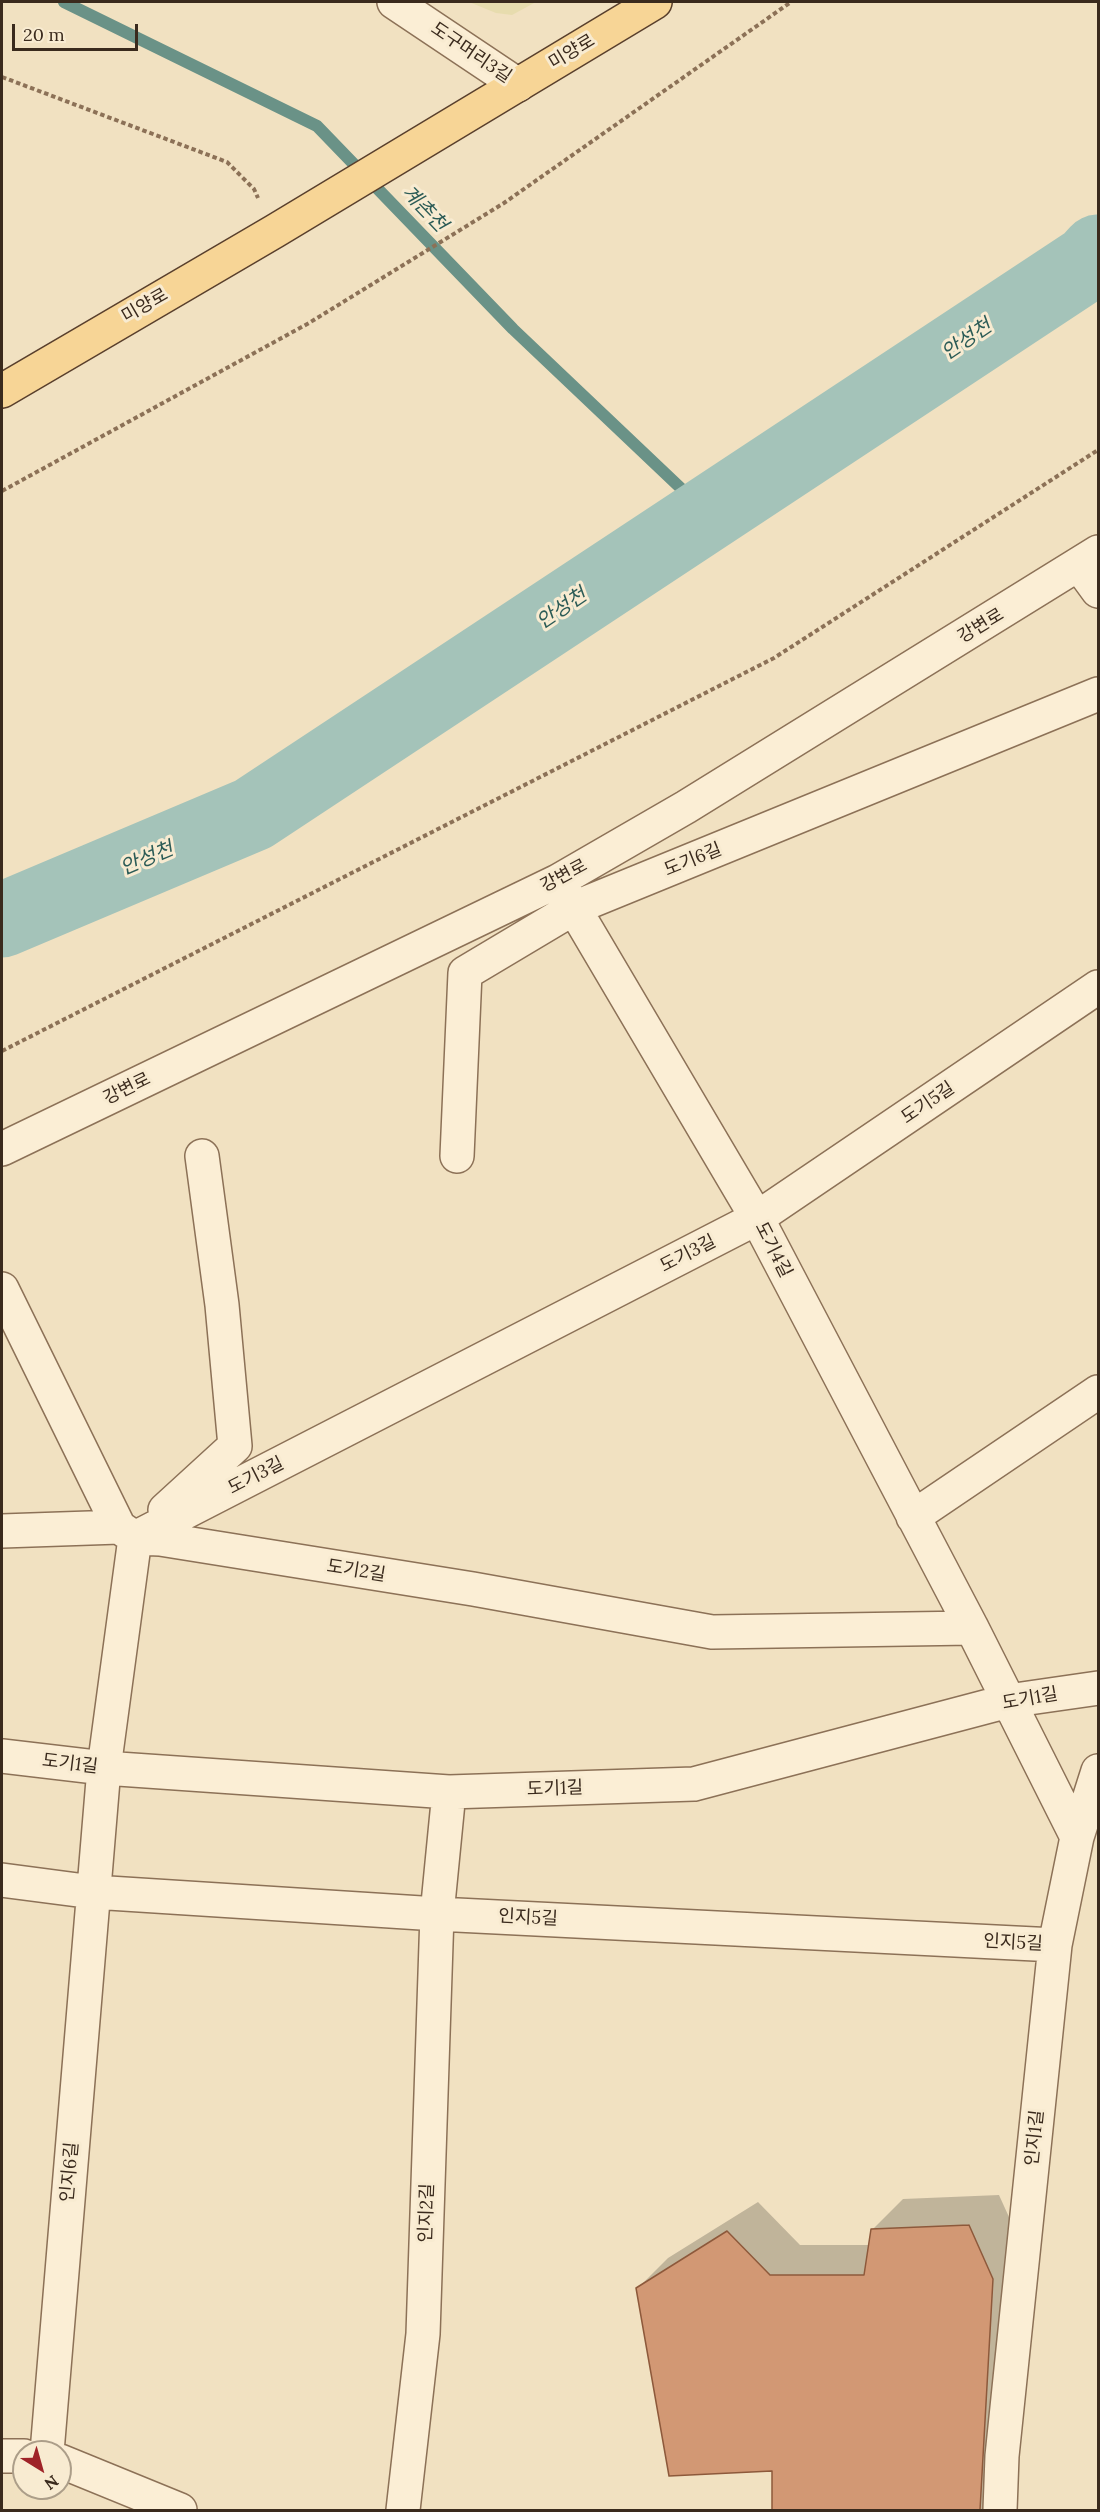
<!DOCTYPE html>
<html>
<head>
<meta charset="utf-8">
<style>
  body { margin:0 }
  #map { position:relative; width:1100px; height:2512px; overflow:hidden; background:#f1e1c1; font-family:Lora,serif }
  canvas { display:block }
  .frame { position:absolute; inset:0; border:3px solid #3a2a1d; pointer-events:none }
  .north { position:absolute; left:12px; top:2440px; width:60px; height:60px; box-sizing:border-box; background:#f8ebd1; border:2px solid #ac9e89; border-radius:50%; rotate:143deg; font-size:16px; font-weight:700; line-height:24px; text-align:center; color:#3a2a1d }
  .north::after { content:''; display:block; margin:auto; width:21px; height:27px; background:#9f2328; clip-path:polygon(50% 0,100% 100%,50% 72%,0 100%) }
  .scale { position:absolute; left:12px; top:24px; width:126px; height:27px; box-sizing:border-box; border:3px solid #3a2a1d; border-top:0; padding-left:8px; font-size:18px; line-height:21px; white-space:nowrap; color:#3a2a1d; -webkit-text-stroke:4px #f8ebd1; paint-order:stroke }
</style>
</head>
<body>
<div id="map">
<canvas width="1100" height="2512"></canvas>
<div class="frame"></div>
<div class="north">N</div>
<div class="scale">20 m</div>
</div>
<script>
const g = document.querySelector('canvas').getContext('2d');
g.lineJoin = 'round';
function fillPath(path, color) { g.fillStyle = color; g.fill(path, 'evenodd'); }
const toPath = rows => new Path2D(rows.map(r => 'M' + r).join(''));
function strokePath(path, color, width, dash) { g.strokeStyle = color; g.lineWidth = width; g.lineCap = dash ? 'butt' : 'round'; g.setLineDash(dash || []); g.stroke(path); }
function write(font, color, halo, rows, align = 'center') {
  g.font = font + ' Lora,"Noto Sans KR",serif'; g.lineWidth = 6; g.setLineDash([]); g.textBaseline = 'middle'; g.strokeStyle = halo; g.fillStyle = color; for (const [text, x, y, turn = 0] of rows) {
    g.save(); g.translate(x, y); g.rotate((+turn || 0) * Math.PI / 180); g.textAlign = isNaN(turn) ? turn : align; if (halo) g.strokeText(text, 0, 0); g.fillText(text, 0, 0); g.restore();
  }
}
const farmland = toPath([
  [469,2,536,2,512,15,496,13]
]);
const shadow = toPath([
  [999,2195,1023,2248,1008,2510,773,2510,774,2470,638,2288,668,2258,758,2202,800,2245,870,2245,872,2230,903,2199]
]);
const stream = toPath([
  [64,2,317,126,513,329,708,514]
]);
const river = toPath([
  [2,920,253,814,1089,262,1098,252]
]);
const building = toPath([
  [969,2225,993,2279,980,2510,772,2510,772,2471,669,2476,636,2288,727,2231,770,2275,864,2275,871,2229,969,2225]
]);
const path = toPath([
  [2,77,227,162,254,189,258,198],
  [2,491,309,323,504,203,791,2],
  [2,1051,774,658,1098,450]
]);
const minor = toPath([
  [394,2,518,85],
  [1079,565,1098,591],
  [558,881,757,1218,972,1628,1077,1837],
  [2,1149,558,881,686,807,1098,552],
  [457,1156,465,973,574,908,1098,694],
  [2,1289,119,1527],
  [165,1510,235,1446,222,1305,202,1156],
  [913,1517,1098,1392],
  [2,1531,119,1527,135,1538,160,1539,473,1589,712,1632,972,1628],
  [135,1538,757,1218,1098,987],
  [2,1756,104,1768,449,1792,694,1784,1008,1701,1098,1688],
  [2,1880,93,1892,437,1914,1055,1945],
  [47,2452,104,1768,135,1538],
  [2,2456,24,2456],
  [60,2461,180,2510],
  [403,2510,423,2334,437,1914,449,1792],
  [1000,2510,1002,2456,1055,1945,1077,1837,1098,1771]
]);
const major = toPath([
  [2,391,275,231,655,2]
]);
const streetNames = [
  ["미양로",572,52,-31],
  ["도구머리3길",471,53,34],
  ["미양로",145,306,-30],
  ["강변로",981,626,-31],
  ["도기6길",693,860,-22],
  ["강변로",564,876,-28],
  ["강변로",127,1089,-26],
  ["도기5길",928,1103,-34],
  ["도기4길",773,1250,63],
  ["도기3길",688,1254,-27],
  ["도기3길",256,1476,-27],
  ["도기2길",356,1571,9],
  ["도기1길",1030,1699,-10],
  ["도기1길",70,1764,7],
  ["도기1길",555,1789,-2],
  ["인지5길",528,1918,3],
  ["인지5길",1013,1943,3],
  ["인지1길",1035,2138,-84],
  ["인지6길",70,2172,-85],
  ["인지2길",427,2213,-88]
];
const waterNames = [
  ["계촌천",424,209,46],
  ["안성천",967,340,-34],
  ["안성천",562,609,-34],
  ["안성천",147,859,-23]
];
fillPath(farmland, '#e7dcae');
fillPath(shadow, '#0003');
strokePath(stream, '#6a9287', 12);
strokePath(river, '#a4c3b9', 75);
fillPath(building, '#d29874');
strokePath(building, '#8d593b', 1.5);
strokePath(minor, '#8c7157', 36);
strokePath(major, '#593f2c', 36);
strokePath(path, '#8c7157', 4, [4.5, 3]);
strokePath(minor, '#fbeed5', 33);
strokePath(major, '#f7d596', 33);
write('18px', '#3a2a1d', '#f8ebd1', streetNames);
write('italic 20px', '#2b5b56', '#f8ebd1', waterNames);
</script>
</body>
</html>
